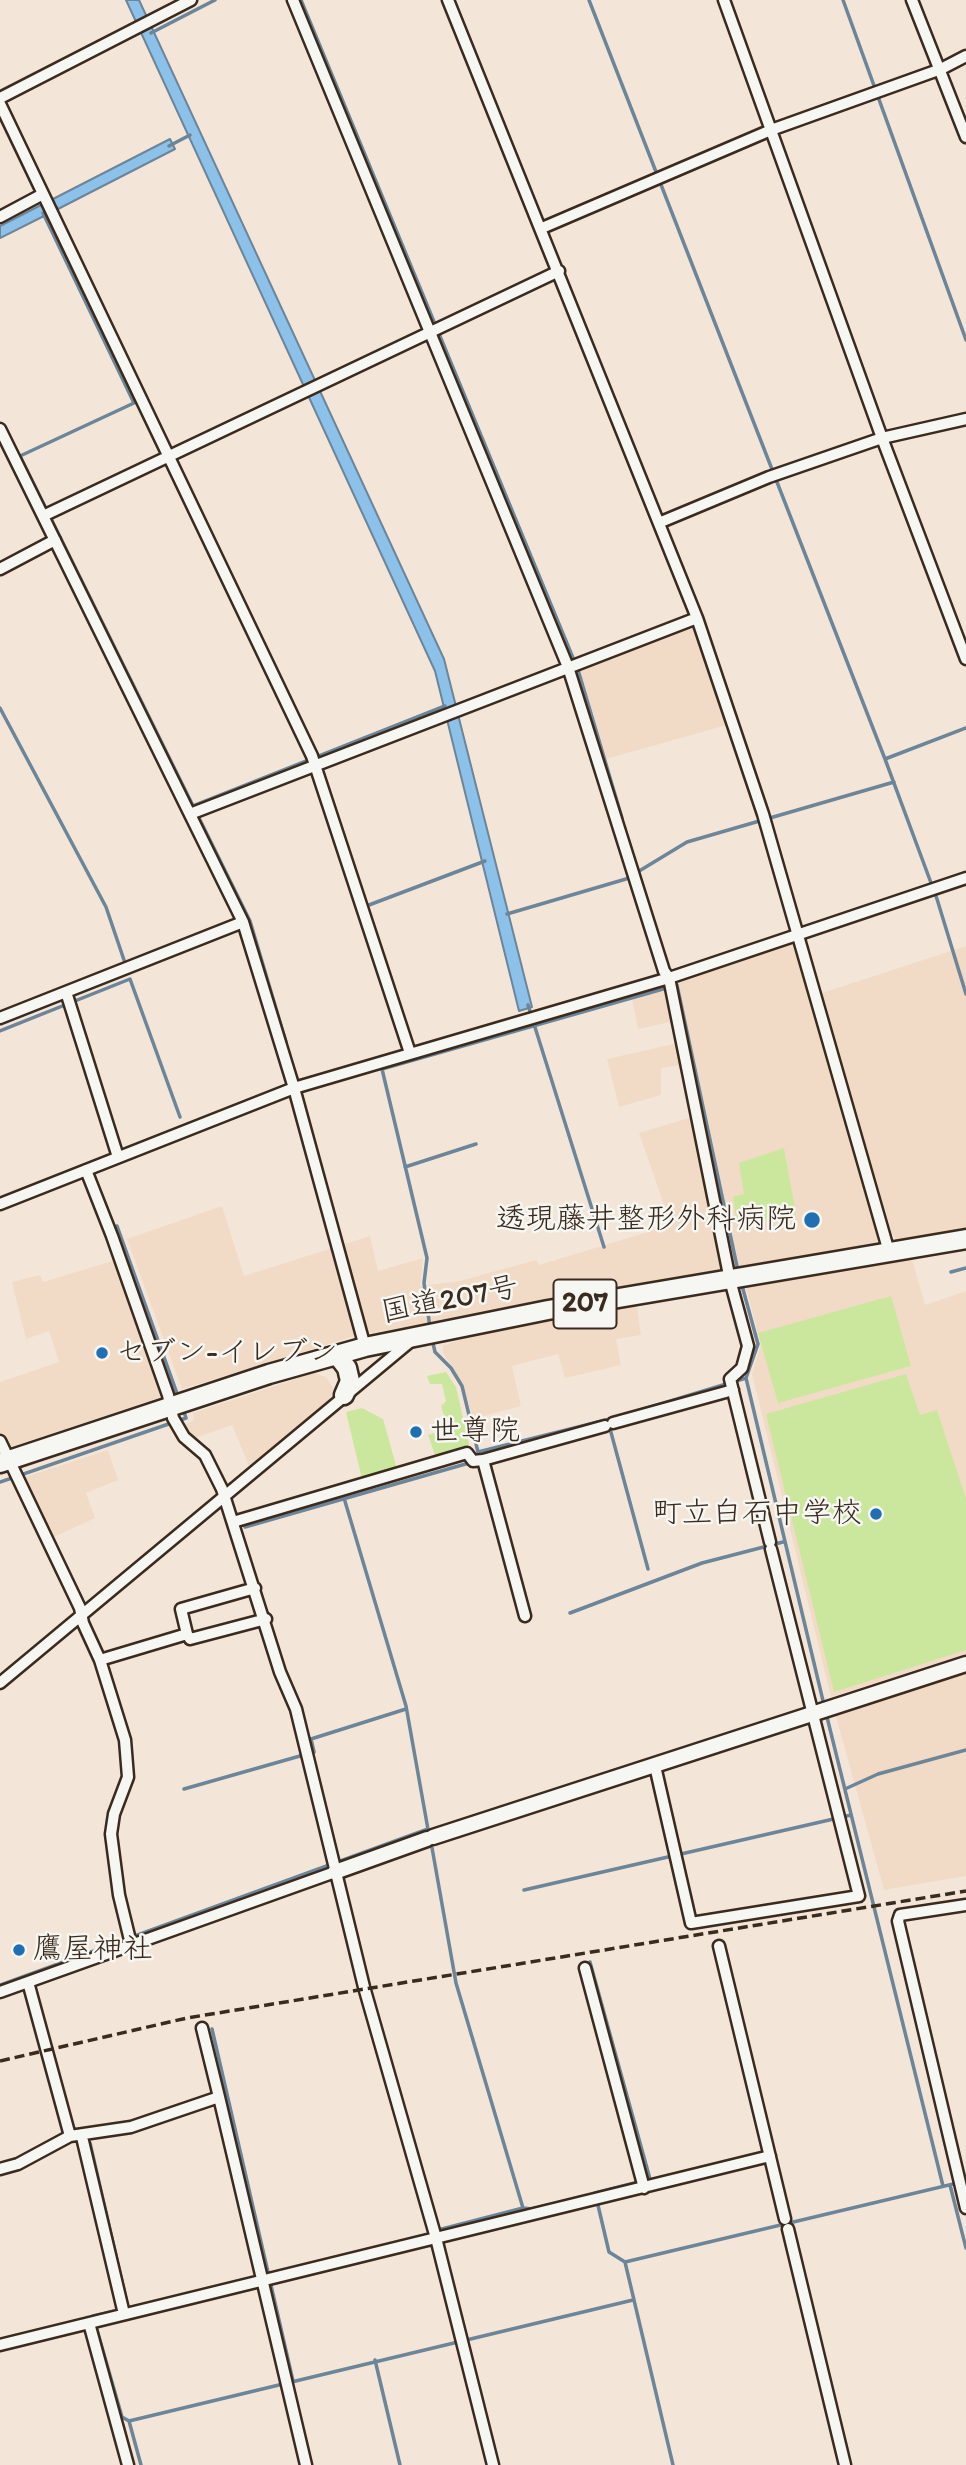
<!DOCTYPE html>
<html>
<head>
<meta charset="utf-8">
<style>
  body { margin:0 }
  canvas { display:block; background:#f3e6d8 }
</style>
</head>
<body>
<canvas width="966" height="2465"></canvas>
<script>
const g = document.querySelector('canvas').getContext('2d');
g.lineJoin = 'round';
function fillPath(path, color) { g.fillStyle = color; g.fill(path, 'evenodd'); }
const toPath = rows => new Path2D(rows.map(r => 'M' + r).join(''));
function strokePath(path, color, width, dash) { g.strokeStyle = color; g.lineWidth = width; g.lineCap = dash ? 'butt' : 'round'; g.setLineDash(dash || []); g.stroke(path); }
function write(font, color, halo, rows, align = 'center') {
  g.font = font + ' Itim,"Klee One",sans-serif'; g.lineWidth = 5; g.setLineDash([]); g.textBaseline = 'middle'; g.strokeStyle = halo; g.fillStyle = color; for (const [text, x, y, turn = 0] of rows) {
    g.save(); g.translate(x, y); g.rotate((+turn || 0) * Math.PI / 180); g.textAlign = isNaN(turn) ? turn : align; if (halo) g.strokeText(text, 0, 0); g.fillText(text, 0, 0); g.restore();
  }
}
const built = toPath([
  [693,622,727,725,606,759,577,665],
  [792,940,879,1235,876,1243,868,1249,358,1335,182,1389,127,1239,222,1206,244,1276,370,1236,378,1271,423,1258,420,1286,460,1281,536,1260,539,1265,671,1225,639,1133,692,1117,681,1065,661,1068,661,1095,619,1107,607,1059,678,1043,674,1021,638,1029,631,994],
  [966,946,966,1231,908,1241,896,1239,892,1234,822,993],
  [912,1259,925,1305,966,1291,966,1654,831,1697,752,1374,761,1345,746,1287],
  [116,1260,165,1396,7,1448,0,1432,0,1382,59,1362,49,1331,26,1339,12,1282,40,1275,43,1282],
  [637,1306,641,1335,616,1339,621,1365,565,1378,558,1354,512,1366,521,1406,473,1419,463,1384,443,1353,443,1346,476,1334],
  [314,1373,326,1377,333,1388,331,1399,250,1468,232,1425,195,1438,183,1426,194,1420,193,1413],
  [108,1450,118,1480,86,1493,95,1518,52,1538,22,1478],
  [966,1671,966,1876,884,1890,835,1713]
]);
const green = toPath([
  [784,1148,796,1214,737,1224,733,1197,744,1194,739,1163],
  [891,1296,911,1366,778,1403,758,1333],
  [446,1372,456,1387,469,1444,465,1450,436,1458,428,1435,448,1429,441,1406,446,1401,442,1384,430,1384,427,1376],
  [906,1374,920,1415,937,1410,966,1499,966,1650,834,1692,766,1414],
  [362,1408,383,1419,397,1469,362,1479,346,1412]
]);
const water = toPath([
  [126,0,139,0,444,659,532,1007,519,1011,435,671,126,0],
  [170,139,175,149,58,209,56,206,45,212,46,215,0,238,0,226,41,205,43,208,54,202,53,199,170,139]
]);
const stream = toPath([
  [301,0,578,670,622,818],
  [589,0,885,759,937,899,966,994],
  [843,0,966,340],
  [151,33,215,0],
  [169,146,190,135],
  [43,213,134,403,20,456,250,921,286,1042],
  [0,708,106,907,124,960],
  [885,759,966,728],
  [193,806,445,706],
  [369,905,485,861],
  [507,914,626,879,687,842,894,782],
  [528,1005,604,1247],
  [0,1031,130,979,180,1117],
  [405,1167,476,1144],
  [117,1226,179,1399],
  [951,1272,966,1268],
  [741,1282,758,1344,746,1378,824,1705],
  [430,1328,424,1283,427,1258,382,1069,677,985,738,1271],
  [432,1339,435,1352,451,1368,462,1386,478,1452,614,1418],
  [621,1416,746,1378],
  [609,1425,648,1569],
  [0,1482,186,1418,183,1409],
  [344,1498,406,1706,429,1835],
  [245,1527,469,1463],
  [570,1613,702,1563,783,1542],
  [826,1713,943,2186],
  [184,1789,314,1752,311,1739,406,1709],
  [845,1789,878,1774,966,1750],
  [431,1842,456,1983,523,2208,438,2230],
  [524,1890,851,1815],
  [590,1962,650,2179,595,2193],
  [0,1985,428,1829],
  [212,2029,293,2381],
  [90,2143,128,2308,93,2316,122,2417,129,2421],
  [950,2185,966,2248],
  [597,2201,609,2252,625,2262],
  [523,2208,532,2209,595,2194],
  [375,2360,400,2465],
  [141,2465,129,2421,633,2300],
  [673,2465,625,2262,966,2181]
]);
const street = toPath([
  [293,0,568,667,664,971,669,978,730,1280,748,1346,742,1368,730,1379,770,1542],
  [448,0,697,618,763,814,889,1252],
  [724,0,882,438,966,659],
  [912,0,966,137],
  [0,98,191,0],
  [0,104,312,756,410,1053],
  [0,217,43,194],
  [542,228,771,130,941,69,966,56],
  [0,429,243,922,294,1088,365,1347],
  [43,516,559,271],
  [661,522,769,477,882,438,966,419],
  [0,569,55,540],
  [190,814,697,618],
  [66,992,118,1157],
  [0,1018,243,922],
  [86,1170,112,1236,168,1395,173,1418,184,1437,205,1455,222,1489,280,1672,296,1709,364,1987,436,2238,493,2465],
  [0,1204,294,1088,669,978,966,878],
  [613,1423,733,1390],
  [0,1441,80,1608,83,1623,100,1660,125,1740,128,1777,114,1814,111,1834,119,1895,131,1944],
  [483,1460,525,1616],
  [233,1522,467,1453,473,1461,483,1460,605,1426],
  [187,1634,190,1639,266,1619],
  [100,1660,187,1634,181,1609,255,1588],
  [0,1683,411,1341],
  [655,1766,691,1923,859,1896,771,1549],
  [966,1905,900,1915,898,1921,966,2208],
  [719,1946,785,2219],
  [585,1968,644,2188],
  [0,1992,335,1872],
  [202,2028,219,2097],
  [70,2136,131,2127,219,2097,306,2465],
  [82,2137,124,2314],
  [0,2169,18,2164,70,2136,28,1982],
  [788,2229,845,2465],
  [89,2323,128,2465],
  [0,2345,770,2156]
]);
const secondary = toPath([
  [433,1837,966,1664],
  [335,1872,427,1839]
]);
const highway = toPath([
  [337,1355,347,1368,350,1381,344,1395],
  [0,1463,269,1374,365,1347,548,1310,966,1239]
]);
const rail = toPath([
  [0,2061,187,2018,966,1891]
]);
const markers = [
  [812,1220,9,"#1f6fb2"],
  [102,1353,7,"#1f6fb2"],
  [416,1432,7,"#1f6fb2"],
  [876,1514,7,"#1f6fb2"],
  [19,1950,7,"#1f6fb2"]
];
const shields = [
  [585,1304,63]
];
const shieldNames = [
  ["207",585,1304]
];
const poiNames = [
  ["透現藤井整形外科病院",796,1220,"right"],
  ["セブン-イレブン",116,1353],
  ["世尊院",430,1432],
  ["町立白石中学校",862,1514,"right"],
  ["鷹屋神社",33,1950]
];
const streetNames = [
  ["国道207号",450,1301,-11]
];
fillPath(built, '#f1dbc6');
fillPath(green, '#cbe79e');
fillPath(water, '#8cc1e9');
strokePath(water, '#6c8598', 2);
strokePath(stream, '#6c8598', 3.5);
strokePath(street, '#3b2a1e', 15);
strokePath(secondary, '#3b2a1e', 19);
strokePath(highway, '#3b2a1e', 23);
strokePath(street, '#f6f6f2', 10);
strokePath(secondary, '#f6f6f2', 14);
strokePath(highway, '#f6f6f2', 18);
strokePath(rail, '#3b2a1e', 3.5, [10, 5]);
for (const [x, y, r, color] of markers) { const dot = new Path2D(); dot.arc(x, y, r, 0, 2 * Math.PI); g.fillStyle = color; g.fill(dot); strokePath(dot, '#f6f6f2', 2.5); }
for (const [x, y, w] of shields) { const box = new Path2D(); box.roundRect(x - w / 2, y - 24.5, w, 49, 5); g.fillStyle = '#f6f6f2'; g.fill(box); strokePath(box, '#3b2a1e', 2); }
write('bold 28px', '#3b2a1e', null, shieldNames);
write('30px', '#3b2a1e', '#f6f6f2', poiNames, 'left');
write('30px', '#3b2a1e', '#f6f6f2', streetNames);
</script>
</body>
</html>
